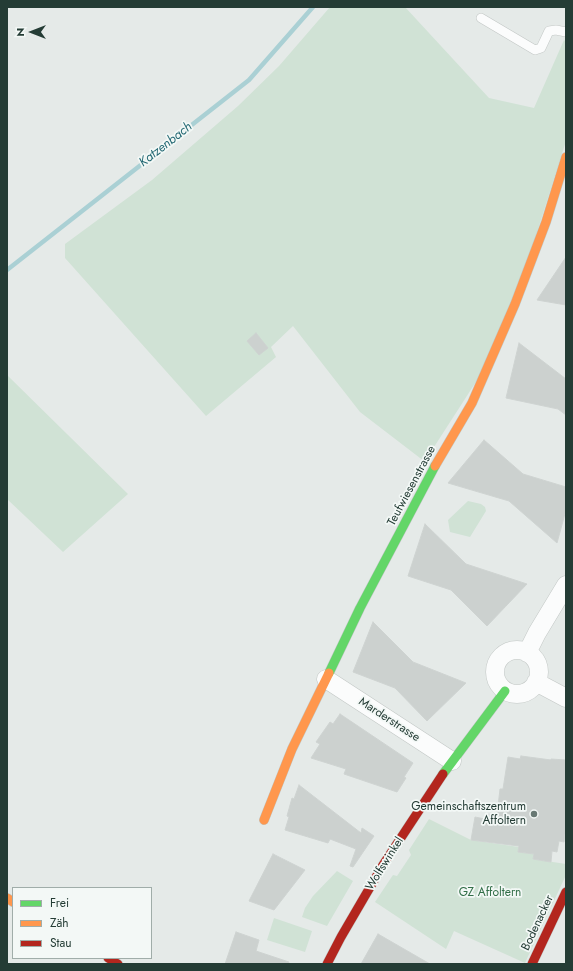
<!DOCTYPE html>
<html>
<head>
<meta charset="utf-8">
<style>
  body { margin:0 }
  #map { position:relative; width:573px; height:971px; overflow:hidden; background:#e5eae8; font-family:Jost,sans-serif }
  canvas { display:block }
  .frame { position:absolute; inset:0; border:8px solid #243c35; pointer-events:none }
  .legend { position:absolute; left:12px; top:887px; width:140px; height:72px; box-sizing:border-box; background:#f3f8f6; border:1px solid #a0ada9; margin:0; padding:5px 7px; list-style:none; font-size:12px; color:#243c35 }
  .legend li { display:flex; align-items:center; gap:8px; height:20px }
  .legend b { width:20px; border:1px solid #a0ada9 }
  .north { position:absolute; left:12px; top:12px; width:40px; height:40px; -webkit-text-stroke:3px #f3f8f6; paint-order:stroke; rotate:270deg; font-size:11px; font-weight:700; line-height:16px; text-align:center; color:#243c35 }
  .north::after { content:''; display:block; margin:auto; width:14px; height:18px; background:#243c35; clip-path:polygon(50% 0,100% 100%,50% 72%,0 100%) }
</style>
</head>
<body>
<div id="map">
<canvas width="573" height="971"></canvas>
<div class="frame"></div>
<ul class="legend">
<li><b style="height:5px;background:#63d668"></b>Frei</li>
<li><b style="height:5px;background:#ff974d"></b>Zäh</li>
<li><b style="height:5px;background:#b3261e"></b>Stau</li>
</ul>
<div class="north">N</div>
</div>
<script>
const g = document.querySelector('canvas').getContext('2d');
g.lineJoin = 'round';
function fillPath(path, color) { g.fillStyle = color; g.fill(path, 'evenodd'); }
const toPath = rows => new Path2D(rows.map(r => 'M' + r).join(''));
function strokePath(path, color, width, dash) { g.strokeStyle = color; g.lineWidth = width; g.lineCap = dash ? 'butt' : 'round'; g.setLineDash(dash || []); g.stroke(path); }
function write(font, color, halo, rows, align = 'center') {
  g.font = font + ' Jost,sans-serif'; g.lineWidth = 3.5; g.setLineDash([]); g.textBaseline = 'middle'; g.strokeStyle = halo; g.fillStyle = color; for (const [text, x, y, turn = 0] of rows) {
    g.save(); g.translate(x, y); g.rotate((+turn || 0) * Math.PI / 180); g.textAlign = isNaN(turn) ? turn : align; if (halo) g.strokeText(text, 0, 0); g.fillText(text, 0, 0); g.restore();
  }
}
const green = toPath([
  [330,7,405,7,489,98,534,108,564,40,566,42,566,141,526,267,481,374,425,461,420,458,360,412,293,326,271,347,276,357,206,416,65,258,65,244,152,180,238,106,279,66],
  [7,375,128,494,63,552,7,499],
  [468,501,481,504,485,507,486,511,470,537,450,532,448,520],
  [429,819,471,840,519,847,518,852,534,854,533,859,566,864,566,875,525,963,454,931,446,949,375,902,393,875,397,876,411,855,409,850],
  [337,871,353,881,327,926,302,917,305,908,313,896],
  [274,918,312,931,305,952,267,940]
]);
const stream = toPath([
  [7,270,249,80,313,7]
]);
const building = toPath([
  [566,257,566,305,537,300,566,257],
  [256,333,268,348,259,355,247,341,256,333],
  [519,343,566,379,566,415,558,409,506,398,519,343],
  [484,440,523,474,566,487,566,510,557,543,509,501,448,483,484,440],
  [425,524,466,564,527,584,487,626,451,590,408,576,425,524],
  [373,622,413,662,466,683,427,721,395,688,353,672,373,622],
  [340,714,413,763,404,777,406,778,397,792,344,774,346,769,311,758,320,744,316,742,330,722,333,724,340,714],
  [521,756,551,760,551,759,566,760,566,826,564,842,559,841,557,852,552,851,551,862,533,859,534,854,518,852,519,846,471,840,475,817,485,819,486,814,497,815,500,789,503,789,508,757,520,759,521,756],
  [299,785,361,833,362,828,374,836,353,867,350,866,356,849,330,839,328,843,285,830,289,817,287,816,292,798,294,799,299,785],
  [273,854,305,870,274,910,249,901,273,854],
  [236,932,259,940,256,951,289,962,288,964,225,964,236,932],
  [378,934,430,964,361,964,378,934]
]);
const lane = toPath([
  [481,18,535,50,541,48,549,31,556,30,566,32]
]);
const street = toPath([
  '495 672a22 22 0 1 1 44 0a22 22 0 1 1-44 0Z',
  [527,653,537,633,566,585],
  [326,679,452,761],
  [536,682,566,698]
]);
const fast = toPath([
  [329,673,360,608,435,466],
  [443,774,505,691]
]);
const slow = toPath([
  [435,466,472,403,515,304,546,222,566,157],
  [264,820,292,749,329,673],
  [7,898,13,902]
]);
const jam = toPath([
  [108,958,118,964],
  [327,964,341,937,383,865,443,774],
  [532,964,566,892]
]);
const markers = [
  [534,814,4,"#687974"]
];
const streetNames = [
  ["Teufwiesenstrasse",412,486,-62],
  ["Marderstrasse",389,720,33],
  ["Wolfswinkel",385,864,-58],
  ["Bodenacker",538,923,-65]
];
const poiNames = [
  ["Gemeinschaftszentrum",526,807],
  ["Affoltern",526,821]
];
const parkNames = [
  ["GZ Affoltern",490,893]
];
const waterNames = [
  ["Katzenbach",166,145,-38]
];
fillPath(green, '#d0e2d5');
strokePath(stream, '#aad0d4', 4.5);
fillPath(building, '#ccd1cf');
strokePath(building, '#ced3d1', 1);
strokePath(lane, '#c2c7c5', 10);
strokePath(street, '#c2c7c5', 19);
strokePath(fast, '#c0c7c5', 10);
strokePath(slow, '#c0c7c5', 10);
strokePath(jam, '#c0c7c5', 10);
strokePath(lane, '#fbfcfc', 9);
strokePath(street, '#fbfcfc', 18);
strokePath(fast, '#63d668', 9);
strokePath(slow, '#ff974d', 9);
strokePath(jam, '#b3261e', 9);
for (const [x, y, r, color] of markers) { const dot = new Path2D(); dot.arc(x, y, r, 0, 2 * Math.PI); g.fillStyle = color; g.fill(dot); strokePath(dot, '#f3f8f6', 1.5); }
write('12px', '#243c35', '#f3f8f6', streetNames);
write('12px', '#243c35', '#f3f8f6', poiNames, 'right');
write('12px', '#326f48', '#f3f8f6', parkNames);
write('italic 13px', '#236873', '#f3f8f6', waterNames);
</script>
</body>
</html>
